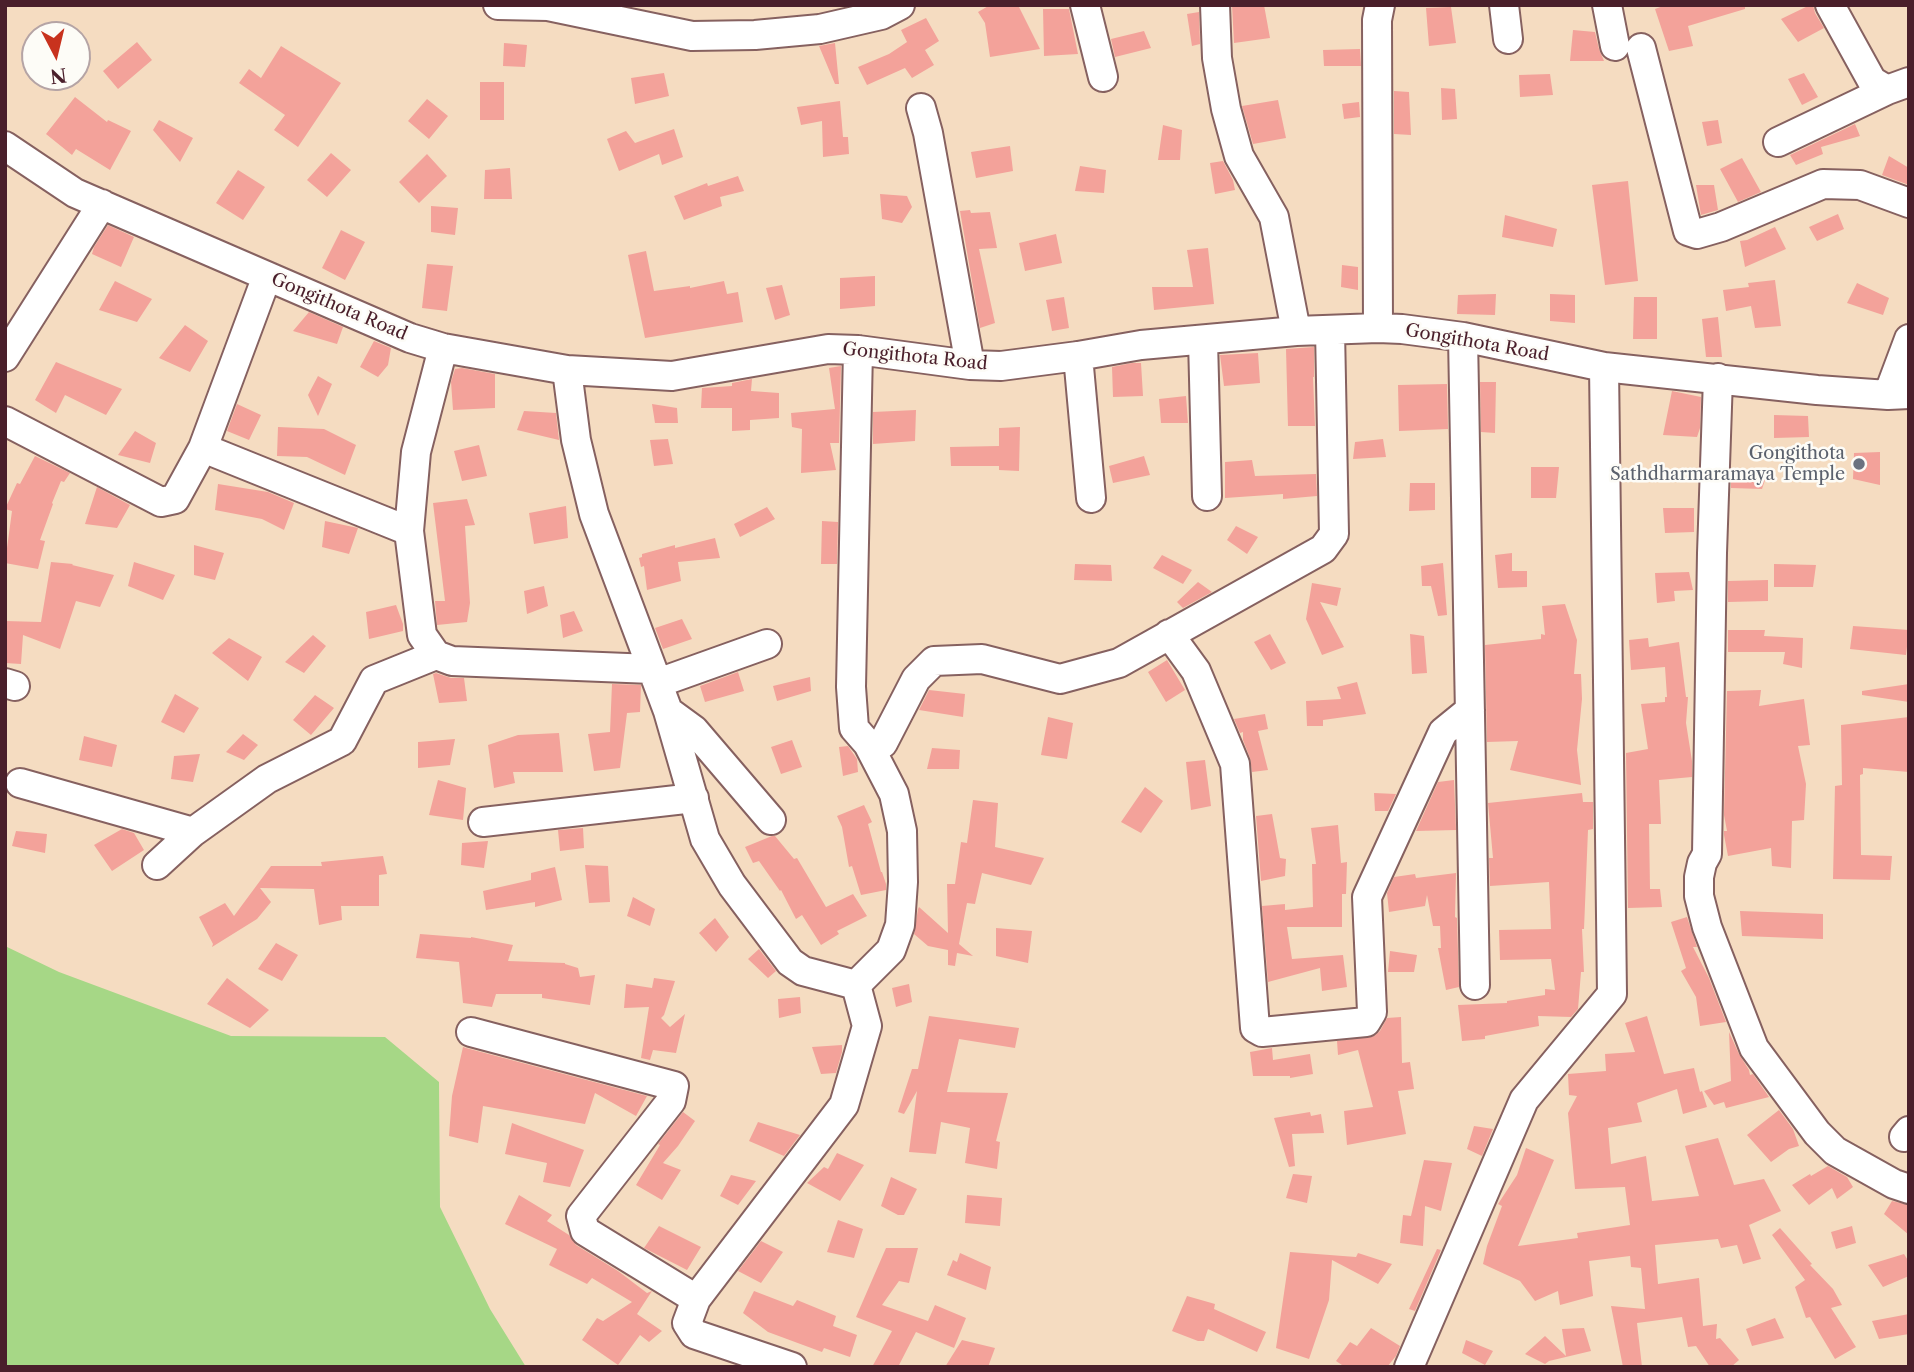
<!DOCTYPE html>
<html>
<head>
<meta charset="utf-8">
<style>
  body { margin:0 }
  #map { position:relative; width:1914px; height:1372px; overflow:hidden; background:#f5dcc1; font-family:"Libre Caslon Text",serif }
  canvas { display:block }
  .frame { position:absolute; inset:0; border:7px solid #4a1f2b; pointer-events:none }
  .north { position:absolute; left:21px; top:21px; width:70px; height:70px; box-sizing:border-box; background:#fdfcf7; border:2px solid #b5a4a5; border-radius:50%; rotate:173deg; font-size:19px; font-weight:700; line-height:28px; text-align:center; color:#4a1f2b }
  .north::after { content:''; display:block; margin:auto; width:24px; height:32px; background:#c8321e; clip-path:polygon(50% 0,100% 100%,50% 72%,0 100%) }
</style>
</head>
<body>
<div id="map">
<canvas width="1914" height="1372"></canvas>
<div class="frame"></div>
<div class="north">N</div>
</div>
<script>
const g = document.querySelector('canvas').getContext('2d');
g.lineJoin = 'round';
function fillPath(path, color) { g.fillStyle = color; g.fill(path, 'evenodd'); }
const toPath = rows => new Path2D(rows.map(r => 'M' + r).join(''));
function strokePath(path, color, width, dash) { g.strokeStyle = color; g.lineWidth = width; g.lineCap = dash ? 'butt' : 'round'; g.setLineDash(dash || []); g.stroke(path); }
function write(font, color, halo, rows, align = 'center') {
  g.font = font + ' "Libre Caslon Text",serif'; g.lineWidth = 5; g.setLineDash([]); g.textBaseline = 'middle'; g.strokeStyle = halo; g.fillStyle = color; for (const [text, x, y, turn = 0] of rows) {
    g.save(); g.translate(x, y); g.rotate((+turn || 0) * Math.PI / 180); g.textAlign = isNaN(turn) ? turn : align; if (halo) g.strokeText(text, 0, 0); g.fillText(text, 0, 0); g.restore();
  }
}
const green = toPath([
  [5,946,59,972,231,1036,385,1037,439,1082,440,1207,490,1309,526,1367,5,1367]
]);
const building = toPath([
  [990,5,1018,5,1040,49,990,57,985,23,978,12],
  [1232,5,1264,5,1270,38,1234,43],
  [1666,5,1745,5,1745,9,1688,26,1693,46,1669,51,1655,9],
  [1810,5,1813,5,1815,13,1824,28,1798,42,1781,19],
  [1451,7,1456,43,1429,46,1426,8],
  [1043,9,1069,9,1078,54,1044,56],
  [1199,12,1200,44,1192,46,1187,14],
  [926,18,939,41,925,50,934,65,912,78,905,68,867,85,858,67,889,54,907,42,901,30],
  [1573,30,1595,32,1599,49,1604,61,1570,61],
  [1144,31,1151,48,1115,57,1111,39],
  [137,42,152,60,118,89,103,71],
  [504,43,527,45,525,67,503,66],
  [835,43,839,84,835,84,819,46],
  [281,46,341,83,298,147,274,130,285,115,239,83,249,69,261,78],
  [1360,49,1361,66,1324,66,1323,50],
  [664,73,669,96,635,104,631,78],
  [1804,73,1818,97,1802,105,1788,79],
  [1550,74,1553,95,1520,97,1519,75],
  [480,82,504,82,504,120,480,120],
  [1441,88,1455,89,1457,119,1442,120],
  [1394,91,1409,92,1411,135,1394,134],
  [75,97,107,122,108,120,131,131,110,170,76,149,72,155,46,134],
  [427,99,448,116,429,139,408,121],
  [1278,100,1286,138,1253,144,1242,106],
  [840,101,843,137,848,137,849,154,823,157,822,121,801,125,797,107],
  [1359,102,1360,117,1344,119,1342,104],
  [159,120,193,138,180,162,153,130],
  [1718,120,1722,143,1707,146,1702,122],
  [1855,124,1860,136,1821,147,1823,154,1796,165,1790,155],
  [1163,125,1182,130,1180,160,1158,160],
  [674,129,683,157,662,165,659,154,619,171,607,139,626,131,635,143],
  [1010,146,1013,171,976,178,971,152],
  [331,153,351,170,327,197,307,180],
  [427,154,447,176,419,203,399,182],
  [1889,156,1909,168,1909,185,1882,175],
  [1742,158,1761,192,1738,202,1720,169],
  [1223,161,1233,180,1235,190,1215,194,1210,163],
  [1080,166,1106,170,1104,193,1075,191],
  [510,168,512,199,484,199,485,170],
  [238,170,265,187,243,220,216,203],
  [738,176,744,191,720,197,722,206,684,220,674,196,707,183,708,186],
  [1628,181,1638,281,1605,285,1592,185],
  [1696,185,1714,185,1718,210,1701,215],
  [880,194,907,196,912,207,902,223,882,219],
  [431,206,458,208,455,235,431,232],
  [970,210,971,213,990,212,997,248,979,249,995,323,980,328,960,211],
  [1838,214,1844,229,1817,241,1809,227],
  [1505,215,1557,229,1553,247,1502,237],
  [108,225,134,237,121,267,92,254,94,247],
  [1775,227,1786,249,1745,267,1740,241,1747,240],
  [341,230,365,242,345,280,322,268],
  [1056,234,1062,263,1025,271,1019,243],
  [1208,248,1214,304,1154,310,1152,287,1193,287,1187,250],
  [646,251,654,291,690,286,690,288,724,281,727,294,738,292,743,322,645,338,628,255],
  [427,264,453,266,447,311,422,308],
  [1342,265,1358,267,1358,290,1341,287],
  [875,276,875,306,840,309,840,278],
  [1775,280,1781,326,1755,328,1751,306,1726,311,1723,290,1749,287,1748,283],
  [115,281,152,299,137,322,99,310],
  [1857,283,1889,298,1883,315,1847,303],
  [782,285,790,315,775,320,766,288],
  [1496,294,1495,315,1457,314,1458,295],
  [1550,294,1575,295,1575,323,1550,321],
  [1064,297,1069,328,1052,331,1046,300],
  [1634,297,1657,297,1657,339,1633,339],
  [309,312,343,327,337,344,293,331],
  [1718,317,1722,357,1706,357,1702,319],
  [185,325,208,341,190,372,159,358],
  [374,341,391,348,388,365,378,377,360,367],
  [1314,347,1314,377,1313,377,1315,426,1288,426,1286,349],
  [1258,353,1260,383,1224,386,1220,355],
  [56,362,122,389,106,415,65,395,56,413,35,400],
  [1132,363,1141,363,1143,396,1113,397,1112,367],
  [841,366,839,443,830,443,836,470,801,473,802,429,792,427,791,413,835,409,829,368],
  [462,368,495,374,495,408,453,410,451,382,455,369],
  [318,376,332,384,318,416,308,395],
  [752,379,751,391,779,393,779,418,750,420,750,430,732,431,732,408,701,408,702,388,732,386,732,383],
  [1480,382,1496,382,1495,433,1481,432],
  [1447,384,1448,429,1399,431,1398,385],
  [1672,391,1701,397,1700,428,1697,437,1663,435],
  [1186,396,1188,423,1161,423,1159,399],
  [237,404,261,415,249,440,227,431],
  [652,404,677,408,678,423,655,423],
  [916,410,915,441,873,444,873,412],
  [524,411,556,413,559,440,517,430],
  [1774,415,1808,416,1809,437,1774,438],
  [278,427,324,429,356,445,345,475,307,457,277,456],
  [1020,427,1019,471,999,470,999,466,951,466,950,447,999,446,999,428],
  [135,431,156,443,150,463,118,455],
  [668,439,673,464,654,466,650,440],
  [1383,439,1386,457,1353,459,1355,442],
  [479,445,487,476,462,481,454,451],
  [1880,452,1880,485,1853,479,1854,453],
  [35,456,70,473,64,482,61,481,52,503,53,504,40,540,45,541,38,569,5,563,12,511,5,509,17,483,20,484],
  [1144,456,1150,475,1113,483,1109,466],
  [1252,460,1255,476,1316,474,1317,496,1283,499,1283,494,1225,498,1225,462],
  [1531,467,1559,467,1556,498,1531,498],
  [1731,471,1767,474,1762,489,1731,488],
  [1410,483,1435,483,1435,510,1409,511],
  [218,484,268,492,294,503,284,530,262,519,215,510],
  [97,487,130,505,117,528,85,524],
  [467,499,475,525,465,526,470,603,467,622,437,625,435,601,445,601,433,503],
  [566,506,568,538,534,544,529,513],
  [767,507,775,519,740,537,734,524],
  [1663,508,1694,508,1694,532,1665,533],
  [325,521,358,528,349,554,322,547],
  [822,521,838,522,837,564,821,564],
  [1236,526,1258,537,1247,554,1227,540],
  [715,538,720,558,678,562,681,581,647,590,644,566,641,567,639,558,642,557,642,554,675,545,675,548],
  [194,545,224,553,215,580,194,575],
  [1512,553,1512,571,1527,571,1527,587,1498,588,1495,555],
  [1162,555,1192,570,1183,584,1153,568],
  [51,562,73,564,72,565,114,575,100,607,76,601,60,649,23,635,21,664,5,663,5,621,41,622],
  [134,562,175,575,163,600,128,586],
  [1443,563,1447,615,1438,616,1431,586,1422,586,1421,566],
  [1075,564,1111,565,1112,581,1074,580],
  [1774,564,1816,565,1813,587,1774,587],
  [1689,572,1693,590,1674,591,1675,601,1657,603,1655,573],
  [1768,580,1768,601,1728,602,1728,581],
  [1198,582,1212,592,1183,608,1177,602],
  [1312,583,1341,588,1337,606,1320,602,1344,647,1322,655,1306,619],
  [544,586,548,606,527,614,524,591],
  [1565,604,1577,640,1574,674,1581,674,1582,699,1577,750,1581,785,1510,770,1518,741,1487,742,1485,645,1541,639,1541,634,1545,635,1542,606],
  [396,605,403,624,403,631,369,639,366,612],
  [574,611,583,631,563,638,560,615],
  [682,619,692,639,663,649,655,628],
  [1853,626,1909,630,1906,655,1850,649],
  [1728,630,1765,630,1764,636,1803,638,1802,668,1783,664,1785,652,1728,652],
  [1270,634,1286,663,1271,670,1254,642],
  [1410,634,1424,636,1427,673,1412,674],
  [313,635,326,646,304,673,285,662],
  [229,638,262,657,248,681,212,653],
  [1648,638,1649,647,1679,642,1686,697,1688,697,1686,723,1692,761,1692,777,1659,780,1661,824,1649,824,1650,889,1660,889,1662,907,1628,908,1626,753,1648,749,1641,704,1665,702,1665,697,1667,697,1665,667,1631,670,1629,640],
  [1167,660,1185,690,1166,702,1148,672],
  [738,672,744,691,705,702,700,686],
  [436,673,451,678,464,678,467,701,439,703,433,674],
  [810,677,811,691,777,701,773,686],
  [1357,682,1366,714,1323,720,1323,726,1307,726,1306,701,1341,699,1337,687],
  [612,684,641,685,640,712,627,713,620,768,594,771,588,734,610,732],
  [1909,684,1909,702,1862,695,1862,691],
  [929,690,965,694,963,717,919,710],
  [1761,690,1759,706,1804,699,1810,745,1798,746,1806,784,1804,820,1792,821,1791,868,1772,866,1771,848,1728,856,1724,835,1724,831,1727,831,1724,815,1727,691],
  [175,694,199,708,184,733,161,722],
  [315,695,334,708,311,735,293,720],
  [1265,714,1268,729,1258,731,1268,770,1252,772,1250,758,1243,740,1243,732,1240,733,1234,719],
  [1048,717,1073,723,1067,759,1041,755],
  [1909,717,1909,772,1863,768,1863,774,1860,775,1861,855,1892,856,1890,880,1833,879,1835,786,1842,785,1841,725],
  [559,733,563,772,513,772,515,783,494,788,488,745,518,735],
  [243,734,258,745,244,760,226,752],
  [84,736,117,745,112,767,79,760],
  [455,739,450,765,418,768,418,742],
  [792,740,802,767,781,774,771,747],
  [848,746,857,759,858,772,843,776,839,747],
  [932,748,960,750,959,769,927,769],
  [200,754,193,782,171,779,174,756],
  [1205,760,1211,806,1191,810,1186,762],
  [438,780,466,788,463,820,429,815],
  [1454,780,1456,830,1416,831,1438,782],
  [1145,787,1163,801,1141,833,1121,822],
  [1374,793,1396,794,1388,811,1375,811],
  [1582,793,1583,802,1593,802,1593,829,1588,830,1584,929,1582,929,1584,972,1581,972,1578,1009,1571,1017,1538,1016,1539,1026,1485,1036,1485,1039,1462,1041,1458,1005,1507,1003,1507,1001,1545,995,1545,989,1555,990,1551,959,1500,960,1499,930,1551,929,1549,882,1490,886,1489,858,1493,858,1488,803],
  [973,800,998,803,995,847,1044,858,1031,885,982,873,975,904,967,903,959,944,973,956,957,953,955,966,948,965,948,950,928,946,914,934,918,909,919,907,948,933,947,884,955,884,961,842,967,843],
  [864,805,872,822,868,824,881,872,882,872,886,884,886,890,861,895,852,866,849,867,842,827,837,816],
  [1272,814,1280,858,1286,859,1285,876,1261,881,1256,816],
  [1338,825,1341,863,1347,862,1346,894,1342,894,1342,927,1287,927,1292,959,1343,955,1347,987,1322,991,1320,968,1268,982,1262,906,1285,904,1285,910,1313,907,1312,864,1316,864,1311,828],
  [583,828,584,848,560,851,558,830],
  [122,829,134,833,144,850,112,871,94,845],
  [16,831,47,834,45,853,12,846],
  [772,836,775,836,794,859,797,858,826,907,853,894,867,916,837,931,839,934,821,945,802,915,796,919,781,890,780,891,759,861,753,863,745,847],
  [488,841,484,868,461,865,462,843],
  [383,856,387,874,379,875,379,906,341,906,342,920,319,925,314,889,260,888,271,902,257,919,212,947,213,944,199,917,225,903,234,916,271,866,322,866,321,862],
  [585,865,608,866,610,902,589,903],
  [555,867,562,900,535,907,535,902,486,910,483,891,531,880,531,873],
  [1456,873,1455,917,1457,918,1459,987,1446,990,1438,948,1441,948,1440,926,1433,926,1427,895,1425,906,1389,912,1387,893,1394,877,1415,874,1416,878],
  [633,897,655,909,650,926,627,916],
  [1740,911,1823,914,1823,939,1742,936],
  [1687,917,1697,947,1693,947,1709,978,1726,1022,1700,1026,1696,997,1681,971,1686,968,1671,922],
  [715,918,729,937,716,952,699,933],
  [996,928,1032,931,1028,963,996,956],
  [420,934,471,938,471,937,513,945,508,961,565,963,565,964,578,968,580,977,595,975,590,1005,542,998,542,994,496,994,492,1007,463,1003,459,962,416,958],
  [276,943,298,955,282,981,258,969],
  [759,949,776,971,768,978,748,959],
  [1390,951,1417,955,1414,972,1388,972],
  [227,978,269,1010,250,1028,207,1004],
  [654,978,675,981,664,1015,661,1018,670,1027,685,1014,676,1053,653,1050,650,1060,641,1058,649,1007,624,1008,626,984,652,988],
  [909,984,912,1002,896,1007,892,988],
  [800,997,801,1013,779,1018,778,999],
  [929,1016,1019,1028,1015,1048,959,1039,947,1092,1008,1093,996,1141,1000,1142,997,1169,965,1163,970,1128,941,1122,936,1154,909,1152,917,1091,904,1114,898,1112,912,1069,918,1069],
  [1647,1016,1664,1074,1694,1068,1700,1092,1702,1091,1707,1107,1683,1114,1677,1089,1637,1103,1642,1122,1608,1128,1611,1164,1646,1156,1652,1201,1699,1196,1685,1146,1718,1138,1734,1185,1764,1179,1781,1211,1749,1225,1761,1259,1743,1264,1737,1245,1721,1248,1718,1239,1655,1245,1658,1284,1699,1278,1703,1326,1717,1324,1716,1339,1720,1338,1739,1360,1731,1367,1710,1367,1696,1346,1688,1347,1682,1317,1637,1323,1642,1367,1623,1367,1611,1306,1645,1309,1641,1268,1631,1267,1630,1256,1589,1261,1593,1296,1560,1305,1558,1291,1535,1301,1520,1281,1483,1264,1487,1246,1502,1206,1498,1204,1517,1175,1526,1148,1554,1160,1518,1246,1578,1238,1577,1233,1630,1225,1625,1187,1575,1189,1568,1113,1577,1096,1569,1095,1568,1074,1606,1071,1605,1054,1635,1052,1625,1023],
  [1401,1017,1402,1063,1410,1062,1414,1089,1398,1091,1406,1134,1347,1145,1344,1111,1373,1107,1358,1050,1338,1055,1337,1041,1374,1036,1380,1031,1387,1018],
  [1729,1032,1739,1054,1749,1070,1750,1075,1753,1074,1769,1097,1726,1108,1724,1102,1714,1105,1704,1091,1731,1081],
  [842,1045,842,1052,836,1073,821,1074,812,1047],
  [463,1047,466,1048,647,1096,636,1116,595,1093,585,1124,483,1106,478,1143,449,1136,452,1096],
  [1272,1048,1273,1060,1310,1054,1313,1074,1290,1078,1290,1076,1253,1076,1250,1052],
  [1779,1110,1793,1129,1799,1146,1789,1149,1771,1162,1747,1135],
  [683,1112,695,1121,678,1146,663,1163,681,1170,662,1200,636,1185,660,1145,658,1144],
  [1310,1112,1311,1116,1321,1114,1324,1133,1292,1134,1295,1166,1289,1167,1274,1118],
  [758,1122,800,1135,784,1156,749,1141],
  [512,1123,584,1150,570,1187,543,1182,547,1163,505,1154],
  [1474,1126,1493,1129,1482,1156,1467,1149],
  [837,1153,864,1165,840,1201,807,1183,824,1167,828,1169],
  [1424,1160,1452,1163,1441,1211,1425,1206,1423,1246,1400,1243,1403,1215,1411,1216],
  [1828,1166,1847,1177,1853,1187,1837,1199,1832,1188,1809,1205,1792,1185,1810,1174,1811,1176],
  [1293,1174,1312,1176,1307,1203,1286,1198],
  [731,1175,756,1181,738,1205,720,1196],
  [891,1177,917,1189,904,1215,898,1215,881,1206],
  [519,1195,552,1215,547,1221,569,1235,576,1245,618,1271,647,1293,652,1291,637,1314,662,1331,649,1342,640,1335,618,1365,582,1340,597,1318,603,1321,632,1302,592,1278,587,1284,549,1265,557,1249,505,1224],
  [967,1195,1002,1198,1000,1226,965,1223],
  [1892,1201,1909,1205,1909,1235,1884,1214],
  [838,1220,863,1229,854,1258,827,1252],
  [659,1226,701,1247,687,1270,644,1248],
  [1852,1226,1856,1243,1836,1249,1831,1232],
  [1780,1228,1812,1264,1810,1265,1833,1289,1842,1305,1831,1308,1856,1347,1835,1359,1810,1317,1806,1318,1795,1287,1805,1280,1772,1235],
  [761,1241,783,1252,761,1283,738,1271],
  [886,1248,918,1248,909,1283,899,1281,882,1305,928,1321,935,1305,966,1318,954,1348,916,1332,898,1367,872,1367,892,1331,856,1317],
  [1437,1249,1441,1250,1415,1311,1409,1309],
  [1290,1252,1356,1257,1358,1253,1392,1264,1378,1284,1332,1260,1329,1300,1309,1359,1276,1348],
  [960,1253,991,1267,986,1290,947,1275,953,1260,957,1262],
  [1904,1254,1909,1262,1909,1276,1883,1287,1868,1265],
  [754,1291,793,1306,797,1300,836,1316,833,1326,857,1335,850,1357,824,1348,822,1352,768,1332,743,1313],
  [1187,1296,1215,1304,1214,1309,1266,1332,1257,1352,1208,1329,1204,1341,1198,1341,1172,1331],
  [1909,1314,1909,1334,1879,1339,1872,1321],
  [1775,1318,1784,1338,1752,1346,1746,1329],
  [1371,1328,1400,1346,1396,1356,1387,1367,1345,1367,1336,1361,1350,1342,1357,1346],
  [1584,1328,1591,1351,1549,1361,1545,1364,1525,1354,1545,1336,1566,1356,1562,1329],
  [962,1340,995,1348,988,1367,945,1367],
  [1466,1340,1493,1351,1485,1365,1462,1353]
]);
const minor = toPath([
  [498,5,548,6,692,36,755,35,820,29,881,15,900,5],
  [1085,5,1103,77],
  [1215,5,1217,58,1226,109,1239,156,1274,217,1296,331],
  [1504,5,1508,39],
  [1607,5,1615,46],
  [1830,5,1872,81,1887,90],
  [1641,48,1688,231,1697,234,1721,227,1823,184,1860,185,1909,203],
  [921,108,928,133,970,365],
  [1778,142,1887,90,1909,82],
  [5,146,75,193,410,338,443,348,567,370,672,376,828,349,858,350,970,365,1001,366,1078,356,1141,345,1296,331,1378,328,1402,329,1463,337,1604,367,1817,390,1888,395,1909,394],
  [1378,328,1377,20,1380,5],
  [1463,337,1475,985],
  [1203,340,1207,496],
  [443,348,416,452,409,531,422,635,436,655,452,661,652,669],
  [1078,356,1091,498],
  [5,357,102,204],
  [567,370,576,440,594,514,668,711,705,839,732,885,790,962,803,971,856,985,867,1026,844,1105,696,1299,687,1323,694,1334,792,1367],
  [1718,378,1712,553,1707,854,1702,863,1699,877,1699,896,1707,927,1754,1048,1817,1133,1835,1151,1894,1184,1909,1189],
  [1888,395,1909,339],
  [5,421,161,502,175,499,203,448,267,276],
  [203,448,409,531],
  [1169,634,1196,671,1235,764,1255,1028,1262,1032,1366,1022,1372,1012,1367,897,1443,732,1470,710],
  [5,683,15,686],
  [658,683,767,644],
  [668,711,694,730,771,820],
  [868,744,883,743,916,679,934,661,982,659,1060,679,1119,663,1323,549,1334,534,1330,330],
  [20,783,193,832],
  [483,822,694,798],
  [157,865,193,832,267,779,342,741,374,680,436,655],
  [856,985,891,950,900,925,903,882,902,831,894,794,868,744,854,728,851,687,858,350],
  [471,1032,674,1086,671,1101,581,1216,585,1231,696,1299],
  [1904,1137,1909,1131],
  [1409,1367,1524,1100,1612,994,1604,367]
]);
const markers = [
  [1859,464,7,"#6b7280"]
];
const streetNames = [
  ["Gongithota Road",339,307,23],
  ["Gongithota Road",1477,343,10],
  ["Gongithota Road",915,357,6]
];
const worshipNames = [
  ["Gongithota",1845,454],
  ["Sathdharmaramaya Temple",1845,475]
];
fillPath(green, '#a6d786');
fillPath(building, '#f3a29a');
strokePath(minor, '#866160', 32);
strokePath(minor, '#fff', 28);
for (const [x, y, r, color] of markers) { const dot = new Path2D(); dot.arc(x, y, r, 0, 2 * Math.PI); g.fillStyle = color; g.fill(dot); strokePath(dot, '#fdfcf7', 2.5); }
write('18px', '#4a1f2b', '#fdfcf7', streetNames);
write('18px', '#5b616d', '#fdfcf7', worshipNames, 'right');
</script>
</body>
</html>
